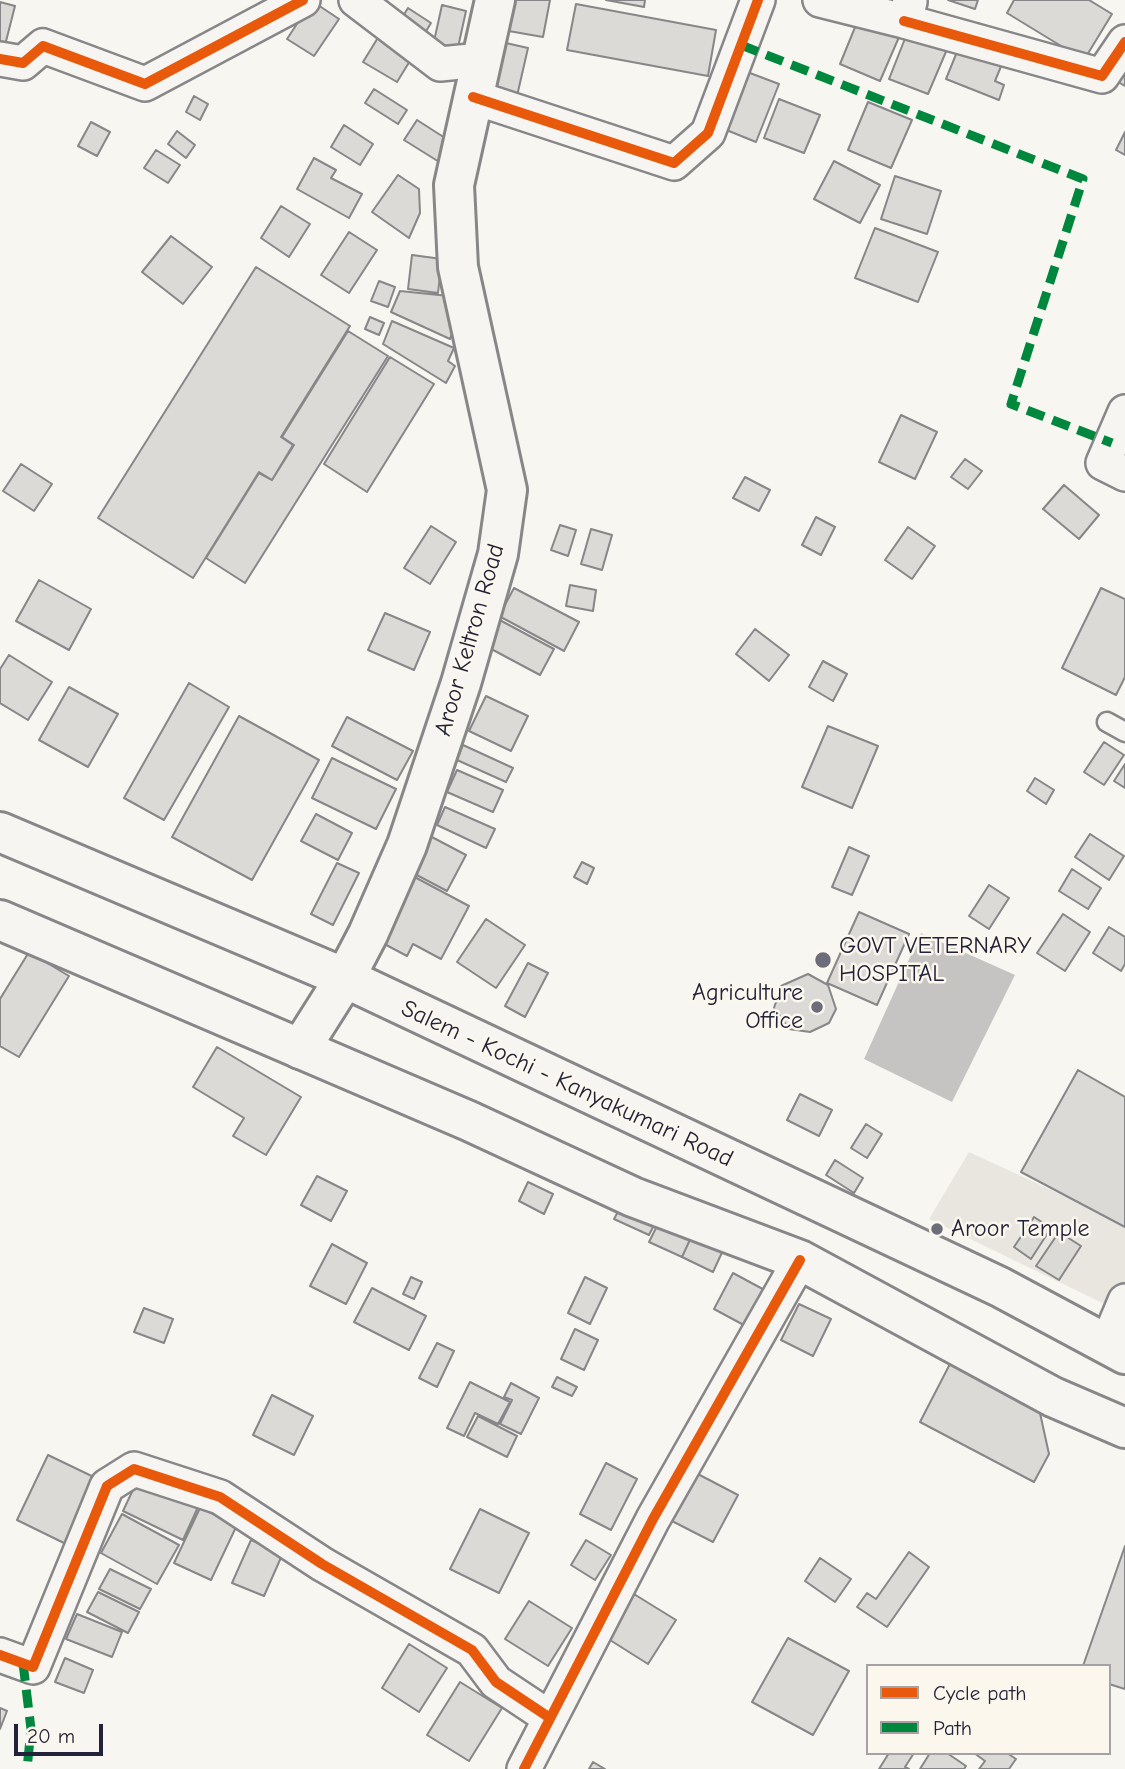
<!DOCTYPE html>
<html>
<head>
<meta charset="utf-8">
<style>
  body { margin:0 }
  #map { position:relative; width:1125px; height:1769px; overflow:hidden; background:#f8f6f0; font-family:"Comic Neue",sans-serif }
  canvas { display:block }
  .legend { position:absolute; left:866px; top:1664px; width:245px; height:91px; box-sizing:border-box; background:#fbf7ec; border:2px solid #a4a2a5; margin:0; padding:9px 12px; list-style:none; font-size:21px; color:#22223b }
  .legend li { display:flex; align-items:center; gap:14px; height:35px }
  .legend b { width:35px; border:2px solid #a4a2a5 }
  .scale { position:absolute; left:14px; top:1724px; width:89px; height:32px; box-sizing:border-box; border:4px solid #22223b; border-top:0; padding-left:9px; font-size:21px; line-height:24px; white-space:nowrap; color:#22223b; -webkit-text-stroke:5px #fbf7ec; paint-order:stroke }
</style>
</head>
<body>
<div id="map">
<canvas width="1125" height="1769"></canvas>
<ul class="legend">
<li><b style="height:9px;background:#e8590c"></b>Cycle path</li>
<li><b style="height:9px;background:#00873e"></b>Path</li>
</ul>
<div class="scale">20 m</div>
</div>
<script>
const g = document.querySelector('canvas').getContext('2d');
g.lineJoin = 'round';
function fillPath(path, color) { g.fillStyle = color; g.fill(path, 'evenodd'); }
const toPath = rows => new Path2D(rows.map(r => 'M' + r).join(''));
function strokePath(path, color, width, dash) { g.strokeStyle = color; g.lineWidth = width; g.lineCap = dash ? 'butt' : 'round'; g.setLineDash(dash || []); g.stroke(path); }
function write(font, color, halo, rows, align = 'center') {
  g.font = font + ' "Comic Neue",sans-serif'; g.lineWidth = 5; g.setLineDash([]); g.textBaseline = 'middle'; g.strokeStyle = halo; g.fillStyle = color; for (const [text, x, y, turn = 0] of rows) {
    g.save(); g.translate(x, y); g.rotate((+turn || 0) * Math.PI / 180); g.textAlign = isNaN(turn) ? turn : align; if (halo) g.strokeText(text, 0, 0); g.fillText(text, 0, 0); g.restore();
  }
}
const built = toPath([
  [969,1152,1125,1224,1125,1314,929,1219]
]);
const water = toPath([
  [921,933,1015,975,952,1102,864,1059]
]);
const building = toPath([
  [509,0,550,0,543,37,503,30,509,0],
  [606,0,645,0,644,7,606,0],
  [948,0,978,0,975,9,948,0],
  [1014,0,1089,0,1112,14,1084,60,1007,13,1014,0],
  [312,1,339,19,314,56,287,39,312,1],
  [0,2,15,6,3,53,0,52,0,2],
  [576,4,716,30,708,76,567,50,576,4],
  [442,5,466,11,455,61,431,55,442,5],
  [408,8,431,23,420,41,397,26,408,8],
  [858,20,899,37,880,81,840,64,858,20],
  [908,31,948,47,928,94,889,79,908,31],
  [379,36,413,56,397,82,363,62,379,36],
  [497,41,528,48,517,96,486,89,497,41],
  [961,42,1004,59,995,81,1004,85,999,100,946,79,961,42],
  [742,70,779,84,756,142,719,127,742,70],
  [1125,71,1125,86,1118,82,1125,71],
  [374,89,407,110,398,124,365,103,374,89],
  [194,96,208,104,200,120,186,112,194,96],
  [779,99,820,115,804,153,764,138,779,99],
  [868,102,912,120,891,168,848,150,868,102],
  [417,120,456,145,444,165,404,140,417,120],
  [91,122,110,132,97,156,78,146,91,122],
  [344,125,373,144,360,165,331,147,344,125],
  [177,131,195,145,186,158,168,144,177,131],
  [1125,132,1125,155,1116,150,1125,132],
  [156,150,180,165,168,183,144,168,156,150],
  [314,158,336,170,331,178,362,194,349,218,297,189,314,158],
  [834,161,880,185,860,223,814,199,834,161],
  [398,175,419,189,420,213,409,238,372,212,398,175],
  [895,176,941,191,927,234,881,219,895,176],
  [281,206,310,224,289,257,261,238,281,206],
  [875,228,938,252,918,302,855,278,875,228],
  [349,232,377,250,349,293,321,275,349,232],
  [171,236,212,267,183,304,142,272,171,236],
  [412,255,442,259,438,293,408,289,412,255],
  [256,267,350,326,281,437,293,445,272,480,259,472,193,578,98,518,256,267],
  [379,281,395,287,388,307,371,301,379,281],
  [400,291,449,296,454,330,450,339,391,312,400,291],
  [370,317,384,323,379,335,365,329,370,317],
  [392,321,454,348,448,361,455,366,446,383,383,344,392,321],
  [348,331,388,356,245,583,206,558,259,473,272,480,294,445,282,437,348,331],
  [390,357,434,384,367,492,324,464,390,357],
  [901,415,937,432,915,479,879,462,901,415],
  [965,459,982,471,968,489,951,477,965,459],
  [21,464,52,484,34,511,3,491,21,464],
  [745,477,770,490,759,511,733,498,745,477],
  [1064,485,1099,515,1079,539,1043,509,1064,485],
  [816,517,835,527,821,555,802,545,816,517],
  [560,525,576,530,568,556,551,550,560,525],
  [431,526,456,542,430,584,404,568,431,526],
  [908,527,935,546,912,579,885,560,908,527],
  [591,529,612,535,602,570,581,564,591,529],
  [39,580,91,609,69,650,16,621,39,580],
  [570,585,596,590,593,611,566,606,570,585],
  [514,588,579,622,564,651,499,616,514,588],
  [1101,588,1125,599,1125,677,1116,695,1062,668,1101,588],
  [385,613,430,632,414,670,368,650,385,613],
  [494,617,554,649,540,675,480,643,494,617],
  [755,629,789,655,769,681,736,654,755,629],
  [9,655,52,682,28,720,0,703,0,669,9,655],
  [823,661,847,674,833,701,809,687,823,661],
  [189,683,229,707,164,820,124,798,189,683],
  [69,687,118,714,88,767,39,740,69,687],
  [486,696,528,716,511,751,469,731,486,696],
  [239,716,319,760,252,880,172,837,239,716],
  [347,717,413,751,397,780,332,746,347,717],
  [828,726,878,746,852,808,802,787,828,726],
  [1104,742,1124,755,1104,785,1084,772,1104,742],
  [463,745,513,768,506,782,457,760,463,745],
  [332,758,396,789,376,829,312,798,332,758],
  [1125,764,1125,788,1114,781,1125,764],
  [457,770,503,790,493,812,447,792,457,770],
  [1035,778,1054,790,1046,804,1027,791,1035,778],
  [445,807,495,829,486,848,437,825,445,807],
  [316,814,352,833,338,860,301,841,316,814],
  [1090,834,1124,856,1109,880,1075,857,1090,834],
  [430,836,466,855,447,891,411,872,430,836],
  [849,847,869,856,852,895,832,887,849,847],
  [582,862,594,868,587,884,574,877,582,862],
  [337,863,359,873,333,925,311,914,337,863],
  [1072,869,1101,888,1088,909,1059,891,1072,869],
  [409,874,469,906,441,959,413,944,407,956,375,939,409,874],
  [989,885,1009,898,989,929,969,916,989,885],
  [859,912,909,934,877,1005,827,983,859,912],
  [1063,914,1090,932,1065,971,1037,953,1063,914],
  [486,919,525,945,496,988,457,962,486,919],
  [1109,927,1125,937,1125,964,1121,971,1093,953,1109,927],
  [29,952,69,976,19,1057,0,1046,0,999,29,952],
  [528,963,548,973,525,1017,505,1006,528,963],
  [808,974,828,985,836,1009,829,1023,810,1032,789,1029,774,1008,781,986,808,974],
  [217,1047,301,1097,266,1155,233,1136,244,1118,193,1087,217,1047],
  [1078,1070,1125,1097,1125,1227,1021,1172,1078,1070],
  [800,1094,832,1110,819,1136,787,1120,800,1094],
  [866,1124,882,1134,867,1158,851,1148,866,1124],
  [835,1160,863,1178,854,1193,826,1175,835,1160],
  [317,1176,347,1191,331,1221,301,1205,317,1176],
  [528,1182,553,1194,544,1214,519,1201,528,1182],
  [620,1208,654,1225,649,1235,614,1219,620,1208],
  [662,1216,694,1231,682,1257,649,1242,662,1216],
  [1034,1217,1051,1228,1031,1259,1014,1247,1034,1217],
  [694,1231,725,1246,713,1272,682,1257,694,1231],
  [1059,1232,1081,1246,1059,1280,1036,1266,1059,1232],
  [332,1244,367,1263,346,1304,310,1286,332,1244],
  [733,1273,772,1294,753,1330,714,1309,733,1273],
  [411,1277,422,1282,414,1299,403,1294,411,1277],
  [585,1277,607,1288,590,1324,568,1313,585,1277],
  [372,1288,426,1316,409,1350,354,1322,372,1288],
  [799,1304,831,1319,813,1356,781,1340,799,1304],
  [144,1308,173,1319,164,1343,134,1332,144,1308],
  [575,1329,598,1340,584,1370,561,1359,575,1329],
  [437,1343,454,1351,437,1387,419,1378,437,1343],
  [952,1360,1038,1404,1049,1454,1034,1482,920,1422,952,1360],
  [557,1377,577,1387,572,1396,552,1387,557,1377],
  [470,1382,510,1402,498,1424,475,1413,464,1436,447,1428,470,1382],
  [511,1383,539,1398,521,1434,500,1424,512,1400,504,1397,511,1383],
  [272,1395,313,1416,294,1455,253,1435,272,1395],
  [478,1416,517,1436,507,1457,467,1437,478,1416],
  [48,1455,100,1480,68,1545,17,1520,48,1455],
  [606,1463,637,1479,611,1530,580,1514,606,1463],
  [694,1472,738,1495,713,1542,670,1520,694,1472],
  [138,1479,198,1507,183,1540,123,1511,138,1479],
  [200,1508,237,1525,211,1580,174,1563,200,1508],
  [480,1509,529,1533,499,1593,450,1569,480,1509],
  [122,1514,179,1545,157,1584,101,1553,122,1514],
  [251,1540,283,1553,264,1596,232,1583,251,1540],
  [586,1540,611,1555,595,1580,571,1565,586,1540],
  [1125,1546,1125,1689,1109,1684,1109,1666,1083,1666,1125,1546],
  [909,1552,929,1567,887,1627,857,1607,867,1593,876,1599,909,1552],
  [820,1558,851,1579,835,1602,805,1581,820,1558],
  [110,1569,151,1589,140,1609,99,1589,110,1569],
  [629,1591,676,1620,648,1664,602,1635,629,1591],
  [98,1592,139,1612,128,1633,87,1612,98,1592],
  [529,1601,572,1628,548,1666,505,1639,529,1601],
  [77,1614,122,1632,112,1657,66,1639,77,1614],
  [788,1638,849,1671,813,1735,752,1702,788,1638],
  [409,1644,447,1668,419,1712,382,1688,409,1644],
  [65,1658,93,1670,84,1693,55,1682,65,1658],
  [460,1682,502,1708,469,1761,427,1735,460,1682],
  [0,1708,7,1711,0,1729,0,1708],
  [889,1753,914,1753,905,1767,909,1769,879,1769,889,1753],
  [930,1753,947,1753,966,1766,964,1769,920,1769,930,1753],
  [974,1753,1007,1753,1016,1759,1009,1769,979,1769,985,1761,974,1753],
  [593,1762,605,1769,589,1769,593,1762]
]);
const service = toPath([
  [1107,722,1125,732]
]);
const minor = toPath([
  [356,0,440,64,481,60],
  [820,0,904,21,910,2],
  [904,21,1102,76,1125,42],
  [0,59,23,63,43,46,145,84,303,0],
  [473,97,674,163,708,133,758,0],
  [1125,412,1103,463,1125,474],
  [1107,1344,1125,1301],
  [0,1655,33,1667,107,1486,134,1469,220,1497,322,1564,472,1650,496,1682,550,1718],
  [524,1769,653,1519,800,1260]
]);
const secondary = toPath([
  [300,1049,345,978,368,934,407,845,461,683,498,554,507,490,458,267,454,185,495,0]
]);
const trunk = toPath([
  [0,832,345,978,1000,1287,1125,1354],
  [0,920,469,1121,633,1197,800,1260,1053,1397,1125,1428]
]);
const quiet = toPath([
  [741,45,1083,179,1011,404,1112,443],
  [23,1663,31,1729,27,1769]
]);
const cycleway = toPath([
  [904,21,1102,76,1125,42],
  [0,59,23,63,43,46,145,84,303,0],
  [473,97,674,163,708,133,758,0],
  [0,1655,33,1667,107,1486,134,1469,220,1497,322,1564,472,1650,496,1682,550,1718],
  [524,1769,653,1519,800,1260]
]);
const markers = [
  [823,960,9,"#6d6c7a"],
  [817,1007,7,"#6d6c7a"],
  [937,1229,7,"#6d6c7a"]
];
const streetNames = [
  ["Aroor Keltron Road",470,640,-74],
  ["Salem - Kochi - Kanyakumari Road",567,1084,25]
];
const poiNames = [
  ["GOVT VETERNARY",839,946],
  ["HOSPITAL",839,974],
  ["Agriculture",803,993,"right"],
  ["Office",803,1021,"right"],
  ["Aroor Temple",951,1229]
];
fillPath(built, '#e9e6e0');
fillPath(water, '#c6c4c3');
fillPath(building, '#dbdad7');
strokePath(building, '#878688', 2);
strokePath(service, '#878688', 23);
strokePath(minor, '#878688', 38);
strokePath(secondary, '#878688', 44);
strokePath(trunk, '#878688', 44);
strokePath(service, '#f6f5f1', 18);
strokePath(minor, '#f6f5f1', 33);
strokePath(secondary, '#f6f5f1', 38);
strokePath(trunk, '#f6f5f1', 38);
strokePath(quiet, '#00873e', 9, [18, 9]);
strokePath(cycleway, '#e8590c', 10);
for (const [x, y, r, color] of markers) { const dot = new Path2D(); dot.arc(x, y, r, 0, 2 * Math.PI); g.fillStyle = color; g.fill(dot); strokePath(dot, '#fbf7ec', 2.5); }
write('24px', '#22223b', '#fbf7ec', streetNames);
write('24px', '#22223b', '#fbf7ec', poiNames, 'left');
</script>
</body>
</html>
